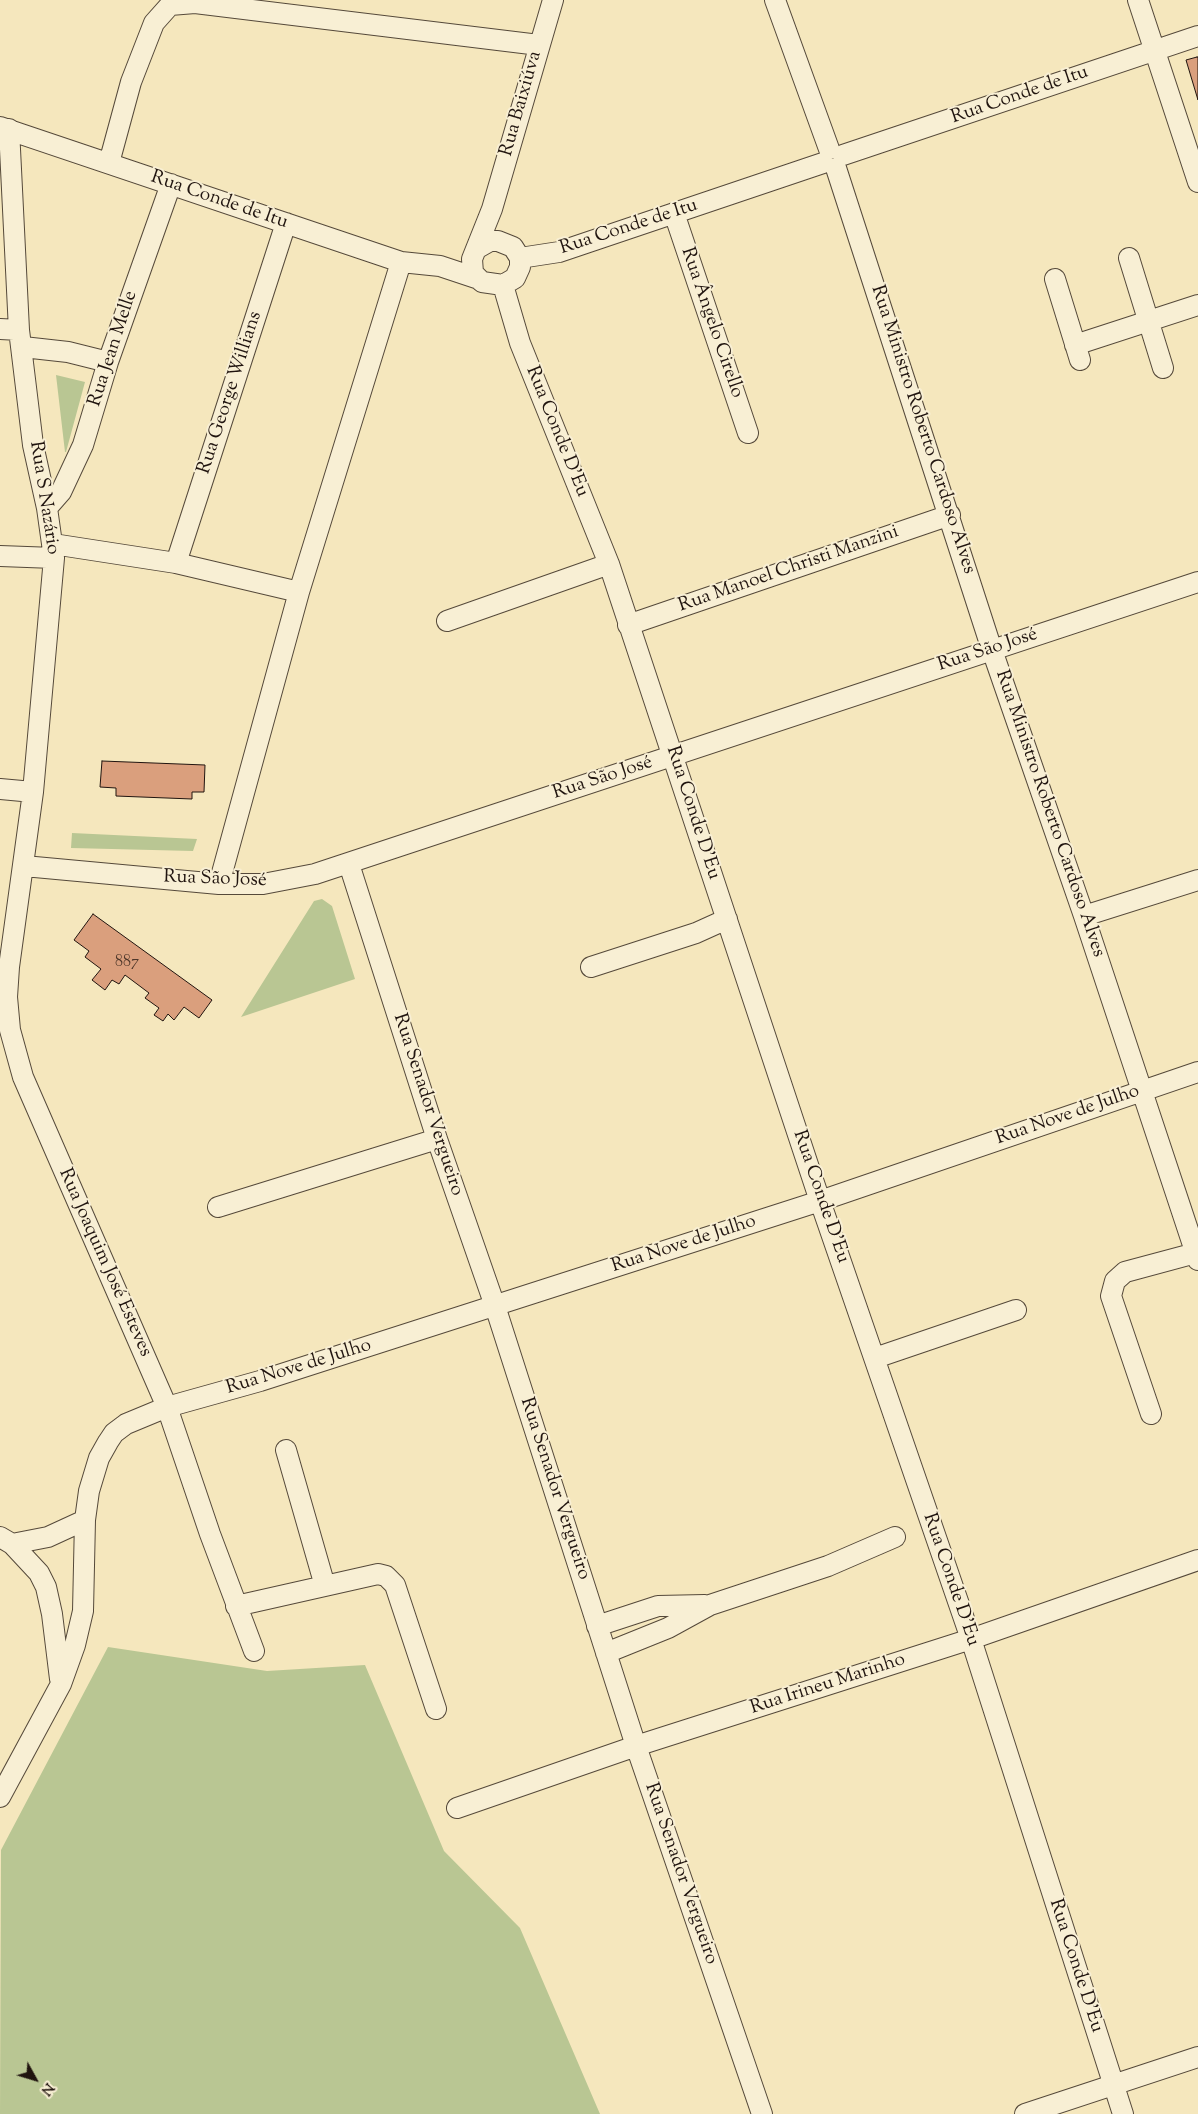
<!DOCTYPE html>
<html>
<head>
<meta charset="utf-8">
<style>
  body { margin:0 }
  #map { position:relative; width:1198px; height:2114px; overflow:hidden; background:#f5e7bd; font-family:"Sorts Mill Goudy",serif }
  canvas { display:block }
  .north { position:absolute; left:10px; top:2054px; width:50px; height:50px; -webkit-text-stroke:4px #f8efd4; paint-order:stroke; rotate:129deg; font-size:14px; font-weight:700; line-height:20px; text-align:center; color:#20140f }
  .north::after { content:''; display:block; margin:auto; width:18px; height:22px; background:#20140f; clip-path:polygon(50% 0,100% 100%,50% 72%,0 100%) }
</style>
</head>
<body>
<div id="map">
<canvas width="1198" height="2114"></canvas>
<div class="north">N</div>
</div>
<script>
const g = document.querySelector('canvas').getContext('2d');
g.lineJoin = 'round';
function fillPath(path, color) { g.fillStyle = color; g.fill(path, 'evenodd'); }
const toPath = rows => new Path2D(rows.map(r => 'M' + r).join(''));
function strokePath(path, color, width, dash) { g.strokeStyle = color; g.lineWidth = width; g.lineCap = dash ? 'butt' : 'round'; g.setLineDash(dash || []); g.stroke(path); }
function write(font, color, halo, rows, align = 'center') {
  g.font = font + ' "Sorts Mill Goudy",serif'; g.lineWidth = 4; g.setLineDash([]); g.textBaseline = 'middle'; g.strokeStyle = halo; g.fillStyle = color; for (const [text, x, y, turn = 0] of rows) {
    g.save(); g.translate(x, y); g.rotate((+turn || 0) * Math.PI / 180); g.textAlign = isNaN(turn) ? turn : align; if (halo) g.strokeText(text, 0, 0); g.fillText(text, 0, 0); g.restore();
  }
}
const green = toPath([
  [56,375,85,382,66,452,65,452],
  [72,833,197,839,193,851,71,848],
  [322,899,332,906,355,979,241,1017,314,901],
  [108,1647,267,1671,365,1665,444,1851,520,1928,600,2114,0,2114,1,1850]
]);
const building = toPath([
  [1197,57,1198,57,1198,100,1186,60,1197,57],
  [102,761,205,765,204,792,192,792,192,799,116,796,116,788,100,787,102,761],
  [93,914,212,1000,199,1018,184,1007,174,1020,168,1014,163,1021,154,1015,159,1008,145,998,149,993,125,975,119,984,112,980,105,990,92,980,101,969,85,957,89,951,74,940,93,914]
]);
const minor = toPath([
  [775,0,829,149],
  [1138,0,1198,182],
  [0,127,401,262,440,266,476,278],
  [9,129,19,330,33,445,47,508,54,558,33,792,9,967,7,997,10,1030,23,1077,167,1407,210,1534,254,1651],
  [843,155,1198,36],
  [109,163,131,82,154,23,170,5,195,3,539,45],
  [836,168,992,650,1084,916,1198,1260],
  [674,213,748,433],
  [476,249,490,241,498,241,513,247,520,258,520,267,515,278,503,285,482,282,473,273,472,259,492,209,553,0],
  [520,258,559,252,823,163],
  [1129,258,1163,368],
  [1055,279,1080,360],
  [503,285,520,343,609,564,820,1201,971,1639,1123,2114],
  [0,329,19,330],
  [1075,345,1198,305],
  [23,347,68,352,108,362],
  [47,508,61,492,83,445,108,362,171,184],
  [53,544,176,563,299,592],
  [0,556,54,558],
  [176,563,286,223],
  [447,621,609,564],
  [628,625,950,515],
  [0,789,33,792],
  [349,864,437,1139,495,1306,636,1746,762,2114],
  [24,866,219,884,263,884,315,874,1198,582],
  [219,884,299,592,401,262],
  [1084,916,1198,880],
  [591,967,696,933,727,919],
  [218,1207,437,1139],
  [875,1358,1016,1310],
  [1151,1414,1111,1296,1115,1281,1125,1272,1196,1253],
  [286,1450,325,1586],
  [0,1537,12,1544,39,1573,46,1587,52,1614,60,1679],
  [12,1544,48,1537,85,1520],
  [236,1606,378,1574,386,1576,395,1585,436,1709],
  [597,1626,658,1606,705,1605],
  [606,1653,668,1628,710,1605,828,1566,895,1537],
  [0,1797,61,1684,75,1645,83,1611,85,1520,89,1491,99,1458,108,1442,114,1433,126,1424,167,1407,260,1381,820,1201,1198,1072],
  [457,1808,636,1746,971,1639,1198,1560],
  [1025,2114,1198,2057]
]);
const numberNames = [
  ["887",127,963]
];
const streetNames = [
  ["Rua Conde de Itu",1020,96,-19],
  ["Rua Baixiúva",522,104,-74],
  ["Rua Conde de Itu",219,201,19],
  ["Rua Conde de Itu",629,228,-18],
  ["Rua Ângelo Cirello",711,323,71],
  ["Rua Jean Melle",114,349,-72],
  ["Rua George Willians",231,393,-72],
  ["Rua Ministro Roberto Cardoso Alves",922,430,72],
  ["Rua Conde D'Eu",556,432,68],
  ["Rua S Nazário",43,498,81],
  ["Rua Manoel Christi Manzini",789,570,-19],
  ["Rua São José",988,651,-18],
  ["Rua São José",603,779,-18],
  ["Rua Conde D'Eu",692,813,72],
  ["Rua Ministro Roberto Cardoso Alves",1049,814,71],
  ["Rua São José",215,880,2],
  ["Rua Senador Vergueiro",427,1105,72],
  ["Rua Nove de Julho",1068,1116,-19],
  ["Rua Conde D'Eu",820,1197,71],
  ["Rua Nove de Julho",684,1245,-18],
  ["Rua Joaquim José Esteves",104,1263,66],
  ["Rua Nove de Julho",299,1368,-17],
  ["Rua Senador Vergueiro",554,1489,72],
  ["Rua Conde D'Eu",950,1580,71],
  ["Rua Irineu Marinho",828,1685,-18],
  ["Rua Senador Vergueiro",680,1874,71],
  ["Rua Conde D'Eu",1075,1966,72]
];
fillPath(green, '#b9c693');
fillPath(building, '#da9f7d');
strokePath(building, '#20140f', 1);
strokePath(minor, '#55493a', 22);
strokePath(minor, '#f8efd4', 20);
write('16px', '#4e372a', null, numberNames);
write('19px', '#20140f', '#f8efd4', streetNames);
</script>
</body>
</html>
